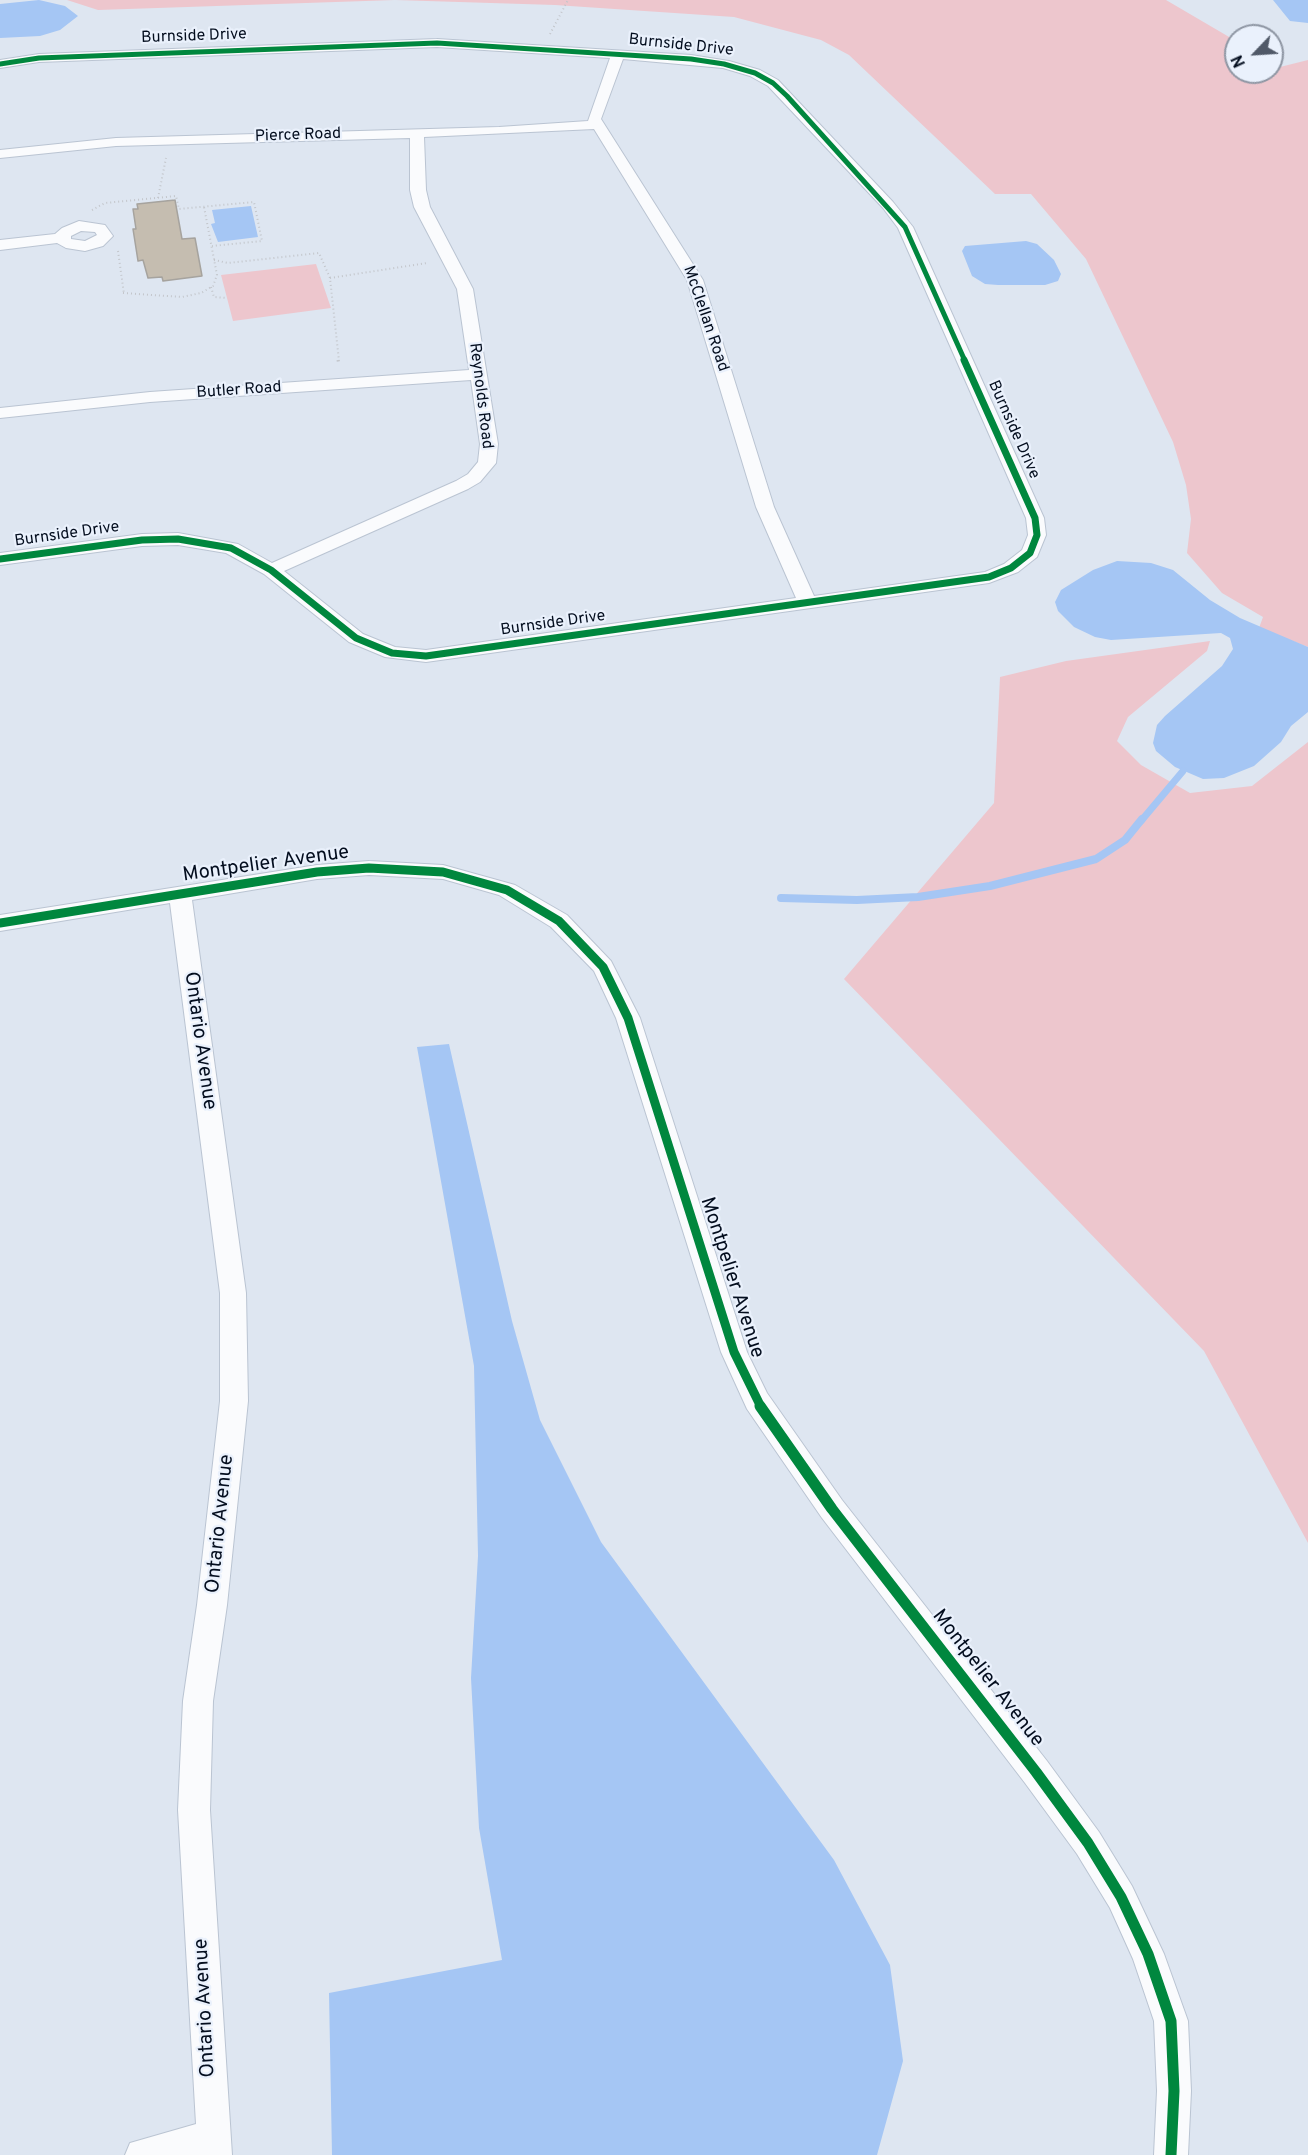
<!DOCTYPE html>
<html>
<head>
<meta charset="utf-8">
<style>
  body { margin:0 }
  #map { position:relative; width:1308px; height:2155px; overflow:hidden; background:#dee6f1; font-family:Overpass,sans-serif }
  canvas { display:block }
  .north { position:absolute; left:1224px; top:24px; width:60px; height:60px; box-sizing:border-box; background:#eaf1fc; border:2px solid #8e96a3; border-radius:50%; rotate:245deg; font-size:16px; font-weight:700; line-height:24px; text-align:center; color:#030d1e }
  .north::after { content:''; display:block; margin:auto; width:21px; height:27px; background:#505968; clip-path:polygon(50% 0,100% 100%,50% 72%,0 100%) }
</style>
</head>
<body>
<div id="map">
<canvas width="1308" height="2155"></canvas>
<div class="north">N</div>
</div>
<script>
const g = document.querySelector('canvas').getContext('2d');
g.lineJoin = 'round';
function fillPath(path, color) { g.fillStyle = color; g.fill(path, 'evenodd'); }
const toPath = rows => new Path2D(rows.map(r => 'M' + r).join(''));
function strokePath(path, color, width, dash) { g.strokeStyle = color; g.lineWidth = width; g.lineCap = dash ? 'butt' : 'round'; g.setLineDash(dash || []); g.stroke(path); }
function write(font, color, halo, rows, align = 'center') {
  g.font = font + ' Overpass,sans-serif'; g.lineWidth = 4.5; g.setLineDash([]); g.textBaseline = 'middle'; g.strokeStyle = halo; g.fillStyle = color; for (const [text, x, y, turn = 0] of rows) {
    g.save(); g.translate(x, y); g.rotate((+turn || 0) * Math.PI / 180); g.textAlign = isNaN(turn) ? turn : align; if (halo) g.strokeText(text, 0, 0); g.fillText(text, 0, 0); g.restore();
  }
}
const green = toPath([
  [67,0,1166,0,1236,41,1236,72,1272,72,1272,62,1280,67,1308,60,1308,647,1259,628,1263,617,1222,593,1187,553,1191,519,1186,485,1173,442,1086,259,1031,194,995,194,849,55,821,40,734,17,555,5,395,0,98,10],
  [316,264,331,308,233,321,221,275],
  [1210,641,1207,651,1128,717,1117,741,1141,765,1190,793,1252,786,1308,742,1308,1543,1204,1351,844,979,994,803,1000,677,1066,661]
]);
const water = toPath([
  [39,0,65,6,78,16,60,30,40,36,0,38,0,4],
  [1273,0,1308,0,1308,23,1290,21],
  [251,206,258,237,218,242,211,224,215,223,212,210],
  [1026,241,1037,244,1054,260,1061,274,1058,281,1045,285,998,285,985,284,972,276,962,251,965,246],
  [1117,561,1151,563,1173,570,1210,600,1240,618,1308,647,1308,712,1291,726,1281,742,1254,766,1224,778,1203,779,1175,767,1156,751,1153,743,1157,725,1165,716,1222,666,1233,649,1230,638,1221,633,1111,640,1095,637,1074,627,1058,611,1055,602,1061,590,1093,570],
  [449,1044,512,1321,540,1420,601,1542,834,1860,890,1965,903,2061,877,2155,332,2155,329,1993,502,1960,479,1828,471,1678,478,1556,474,1366,417,1047]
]);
const streamFar1 = toPath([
  [1141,821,1183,771]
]);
const stream = toPath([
  [781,898,857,900,918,897,990,886,1096,859,1125,840,1142,819]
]);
const building = toPath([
  [175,200,182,239,195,238,202,276,163,281,162,277,148,278,143,260,138,261,133,229,136,229,133,209,138,209,137,204,175,200]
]);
const pathFar1 = toPath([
  [550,34,568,0],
  [158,198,166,158],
  [92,210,105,203,176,196,179,209,254,202,262,241,212,246],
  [118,251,124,294],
  [214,260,228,263,319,253,330,278,339,361],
  [330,278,427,263],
  [211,287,214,297,227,298],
  [123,293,182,297,201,293,213,286,217,275,204,207]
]);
const path = toPath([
  [338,360,339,365]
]);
const minor = toPath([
  [437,39,691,55,729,61,760,70,778,80,893,202,913,227,1044,518,1046,535,1037,557,1018,572,989,583,426,662,385,657,349,642,264,574,226,553,178,545,142,546,0,565,0,553,142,534,178,533,238,544,272,563,456,481,468,474,478,462,480,444,471,380,150,402,0,418,0,408,150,392,469,370,457,289,414,207,410,190,410,138,116,146,0,158,0,150,116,138,499,127,588,121,610,58,437,47,39,62,0,68,0,60,39,54,437,39],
  [623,59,723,68,750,76,768,86,883,208,898,228,1026,518,1028,535,1022,550,1004,564,985,572,814,596,774,507,703,280,601,119,623,59],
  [594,129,687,280,756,507,796,598,426,650,395,647,363,634,284,571,468,489,480,482,496,463,498,444,473,289,430,207,426,190,424,137,594,129],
  [79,221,105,225,113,236,103,246,85,251,66,248,57,243,0,250,0,240,55,234,62,228,79,221],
  [81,231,95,232,97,235,85,241,71,239,71,236,81,231],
  [369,861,443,865,515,885,567,915,611,961,640,1018,747,1352,767,1393,842,1500,1047,1761,1099,1832,1132,1886,1164,1954,1188,2021,1191,2091,1188,2155,1154,2155,1157,2091,1154,2021,1133,1959,1110,1908,1077,1854,1025,1783,822,1518,747,1409,721,1352,616,1018,594,971,551,927,499,895,443,879,369,875,317,879,192,900,246,1293,248,1401,227,1605,213,1701,210,1810,232,2155,125,2155,130,2143,196,2124,178,1810,183,1701,197,1605,220,1401,220,1293,170,903,0,931,0,915,317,865,369,861]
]);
const cyclewayFar3 = toPath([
  [0,64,39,58,437,43,691,59,724,64,755,73,773,83,787,96,905,227,965,361]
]);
const cyclewayFar2 = toPath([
  [0,559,142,540,178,539,231,548,271,570,356,638,392,653,426,656,989,577,1011,568,1030,553,1037,535,1035,518,964,360]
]);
const cyclewayFar1 = toPath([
  [0,923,317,872,369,868,443,872,507,890,559,921,603,967,628,1018,734,1352,761,1407]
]);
const cycleway = toPath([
  [760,1406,832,1509,1036,1772,1088,1843,1121,1897,1148,1954,1171,2021,1174,2091,1171,2155]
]);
const farStreetnames = [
  ["Burnside Drive",194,37,-2],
  ["Burnside Drive",681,46,6],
  ["Pierce Road",298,136,-2],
  ["McClellan Road",705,319,71],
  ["Butler Road",239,391,-4],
  ["Reynolds Road",480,396,83],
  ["Burnside Drive",1013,430,66],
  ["Burnside Drive",67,535,-8],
  ["Burnside Drive",553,624,-8]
];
const streetNames = [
  ["Montpelier Avenue",266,865,-8],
  ["Ontario Avenue",199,1041,82],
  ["Montpelier Avenue",731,1278,72],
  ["Ontario Avenue",221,1524,-84],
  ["Montpelier Avenue",987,1679,52],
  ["Ontario Avenue",206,2008,-93]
];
fillPath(green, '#edc6cd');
fillPath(water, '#a5c6f4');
strokePath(streamFar1, '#a5c6f4', 7);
strokePath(stream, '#a5c6f4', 8);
fillPath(building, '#c5bdb0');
strokePath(building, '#a6a39e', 1.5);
strokePath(minor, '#bac4d2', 2);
strokePath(pathFar1, '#c3c6cb', 2, [1, 3]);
strokePath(path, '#c3c6cb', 3, [1.5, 4]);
fillPath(minor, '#fafbfd');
strokePath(cyclewayFar3, '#00873e', 5);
strokePath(cyclewayFar2, '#00873e', 7);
strokePath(cyclewayFar1, '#00873e', 9);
strokePath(cycleway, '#00873e', 11);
write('16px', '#030d1e', '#eaf1fc', farStreetnames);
write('20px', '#030d1e', '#eaf1fc', streetNames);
</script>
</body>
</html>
